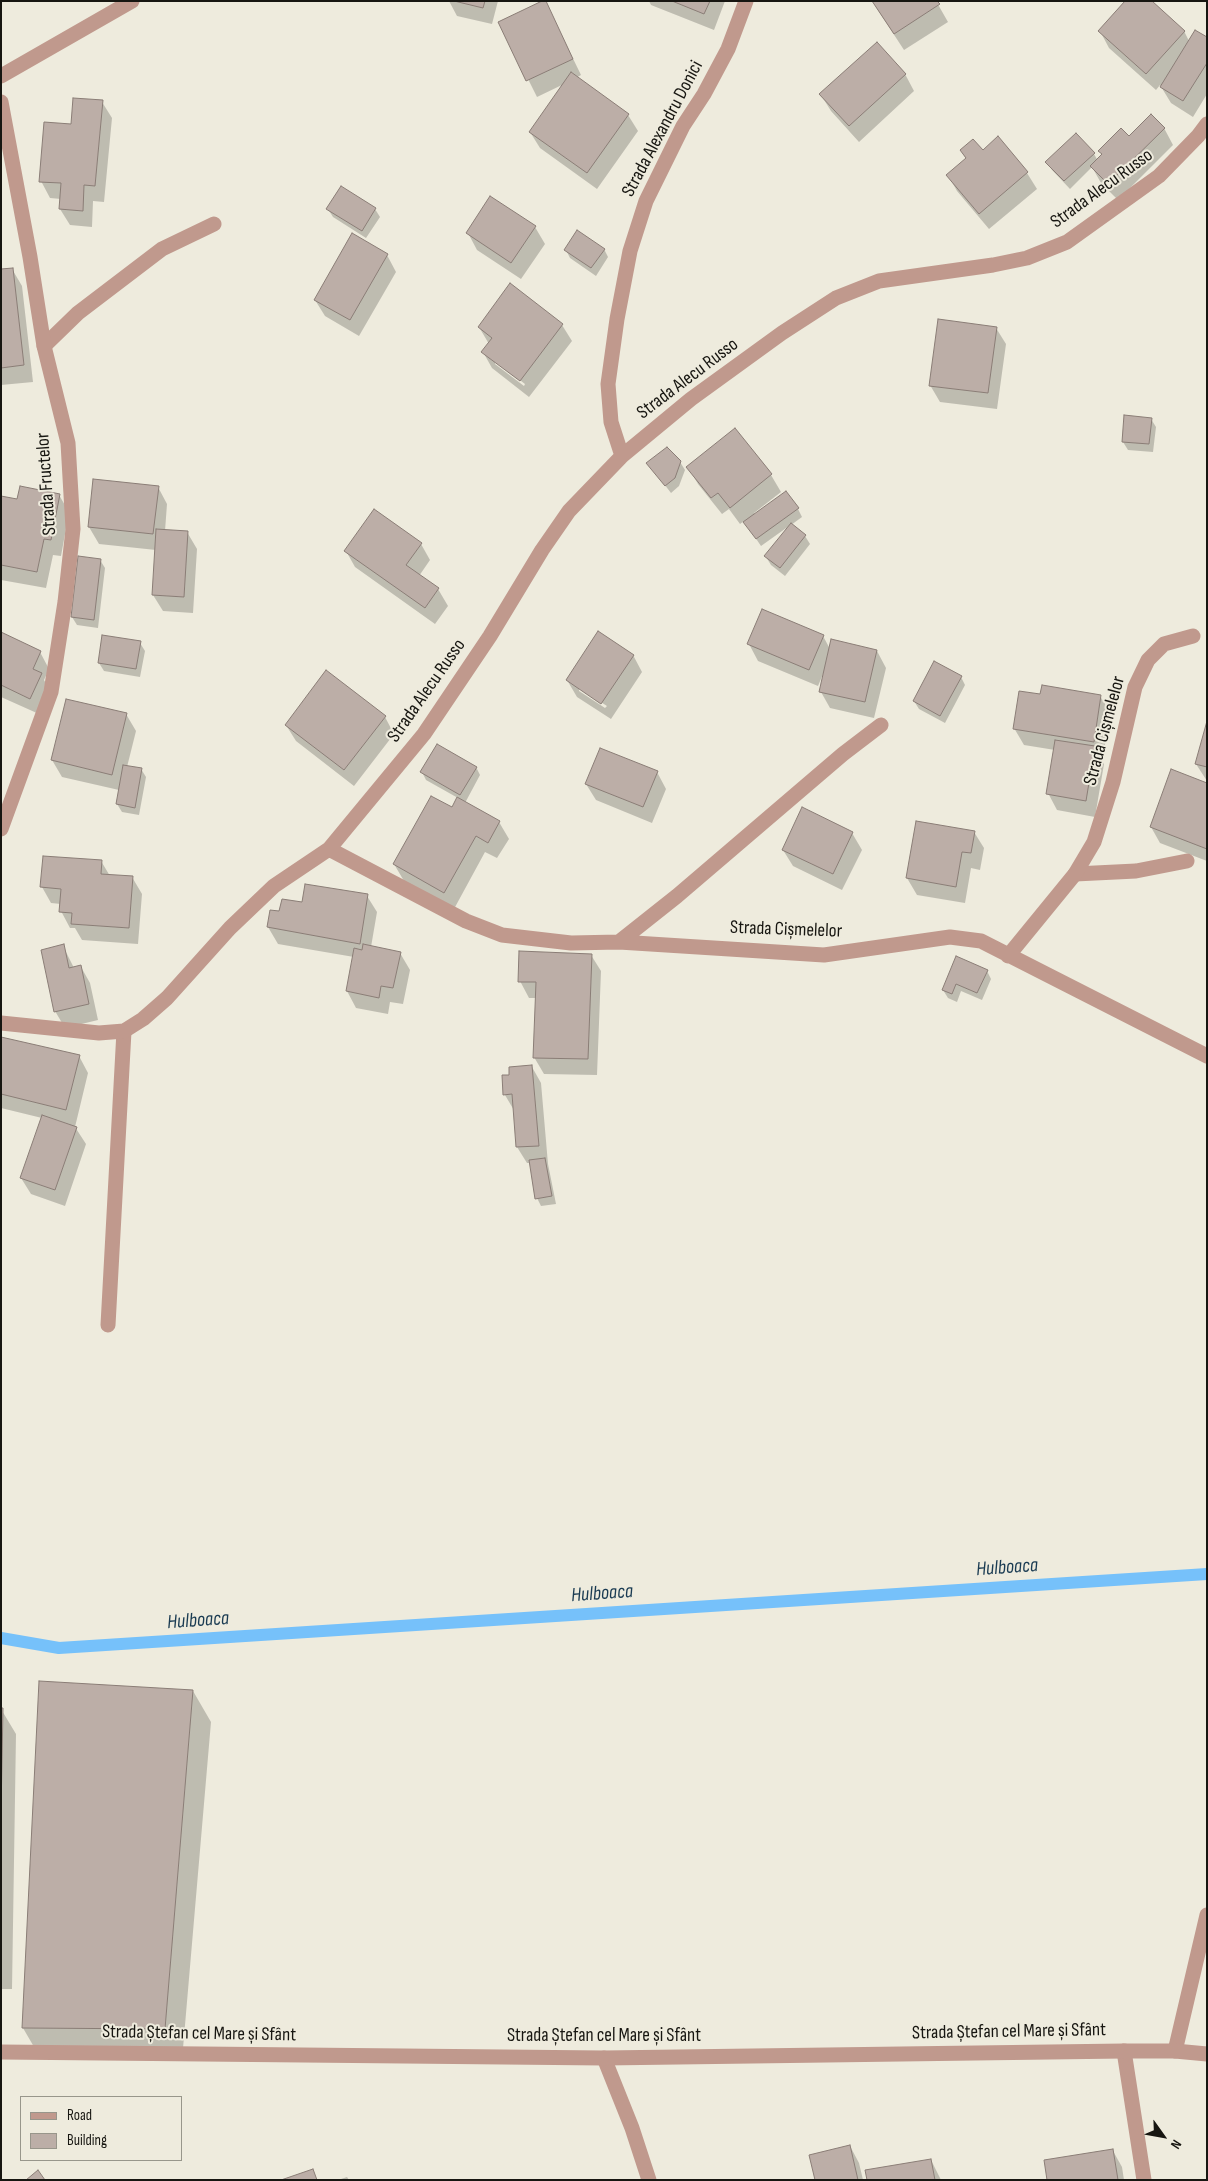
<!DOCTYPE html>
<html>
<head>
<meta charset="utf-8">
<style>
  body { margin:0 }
  #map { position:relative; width:1208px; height:2181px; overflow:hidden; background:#eeebdd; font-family:"Sofia Sans Condensed",sans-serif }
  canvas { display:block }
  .frame { position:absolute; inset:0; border:2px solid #171611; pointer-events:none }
  .legend { position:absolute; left:20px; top:2096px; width:162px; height:65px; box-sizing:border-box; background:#eeebdd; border:1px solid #98968b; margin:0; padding:6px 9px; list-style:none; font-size:15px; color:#171611 }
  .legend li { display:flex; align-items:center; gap:10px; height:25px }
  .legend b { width:25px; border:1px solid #98968b }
  .north { position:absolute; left:1138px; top:2111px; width:50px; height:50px; -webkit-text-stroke:4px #eeebdd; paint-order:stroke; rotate:122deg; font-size:14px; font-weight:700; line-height:20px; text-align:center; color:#171611 }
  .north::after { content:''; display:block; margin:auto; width:18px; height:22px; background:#171611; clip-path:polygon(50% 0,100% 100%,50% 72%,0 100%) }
</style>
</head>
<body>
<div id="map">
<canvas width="1208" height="2181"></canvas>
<div class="frame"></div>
<ul class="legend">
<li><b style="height:6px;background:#c0998d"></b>Road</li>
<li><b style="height:14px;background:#bcaea7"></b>Building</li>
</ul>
<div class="north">N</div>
</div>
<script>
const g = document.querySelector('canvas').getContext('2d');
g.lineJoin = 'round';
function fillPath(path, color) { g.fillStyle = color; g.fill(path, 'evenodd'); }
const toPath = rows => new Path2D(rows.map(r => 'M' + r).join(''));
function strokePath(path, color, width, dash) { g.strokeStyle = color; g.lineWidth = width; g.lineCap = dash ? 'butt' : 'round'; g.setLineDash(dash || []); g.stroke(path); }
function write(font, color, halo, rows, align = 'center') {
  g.font = font + ' "Sofia Sans Condensed",sans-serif'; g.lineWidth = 4; g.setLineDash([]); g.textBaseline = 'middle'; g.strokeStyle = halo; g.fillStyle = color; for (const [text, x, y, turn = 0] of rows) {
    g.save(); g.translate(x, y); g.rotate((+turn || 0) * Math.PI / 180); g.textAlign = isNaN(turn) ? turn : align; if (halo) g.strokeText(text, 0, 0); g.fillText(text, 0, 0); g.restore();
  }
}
const shadow = toPath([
  [449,1,498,1,492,24,457,16],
  [545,1,581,75,576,78,628,115,638,131,597,189,540,148,530,132,564,84,537,97,500,23],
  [649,1,725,1,714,30,651,5],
  [872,1,936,1,948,22,904,50],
  [1100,31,1184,31,1189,41,1207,38,1207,94,1193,117,1171,103,1160,85,1156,90,1109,48],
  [905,74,914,91,859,142,831,111,821,95],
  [102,102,112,118,104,202,93,201,92,227,70,225,60,209,61,199,50,198,41,181,72,125],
  [1164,128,1173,145,1118,200,1101,183,1092,167,1070,189,1052,170,1047,162,1094,154,1098,161,1103,156,1100,151,1129,137],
  [961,150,983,151,1027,173,1037,189,989,229,957,191,948,175,966,159],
  [328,209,375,209,380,217,366,238,333,217],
  [535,227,545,244,521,279,477,250,468,233],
  [604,249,608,257,596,276,570,258,566,250],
  [387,255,396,272,359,336,325,316,315,300],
  [12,269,22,286,33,382,1,385,1,270],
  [562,325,572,341,529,397,492,368,483,352,489,344,479,327],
  [495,361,525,384,524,386,495,364],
  [996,328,1006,344,997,409,940,402,930,385],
  [1151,419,1156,427,1153,452,1128,450,1123,442],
  [735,430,771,475,781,492,754,513,755,515,798,509,802,517,791,525,805,536,810,544,785,576,771,565,766,557,789,526,761,546,744,521,740,524,729,509,722,514,698,484,688,467],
  [680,462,685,470,679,486,671,493,648,463],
  [158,487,167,504,165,531,187,532,197,549,193,613,163,611,153,595,156,550,99,544,89,527],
  [59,495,69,512,61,556,53,555,46,588,1,580,1,498,18,501],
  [421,544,430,560,419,576,438,589,448,606,435,624,355,567,346,551],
  [100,560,105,568,98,628,77,625,72,617],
  [1,634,40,652,49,669,44,680,50,691,39,714,1,697],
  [823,636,830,649,877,651,886,668,874,718,830,708,821,692,823,674,818,686,758,661,749,644],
  [140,643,145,651,140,677,104,671,99,663],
  [633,655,642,672,611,719,577,697,567,680],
  [579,688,607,706,605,708,579,691],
  [961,677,965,685,945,723,919,709,914,701],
  [1041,695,1100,696,1110,712,1103,758,1100,757,1104,764,1095,817,1057,810,1048,793,1055,750,1024,745,1014,728],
  [126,714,136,731,127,767,141,769,146,777,139,815,122,812,117,804,119,790,62,777,52,760],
  [385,717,394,734,354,786,296,741,286,725],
  [1207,726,1207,781,1196,764],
  [476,767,480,775,465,803,499,822,509,839,497,858,485,852,454,909,404,881,394,864,453,809,458,798,426,780,422,772],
  [657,772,666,789,652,823,596,800,586,784],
  [1207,784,1207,861,1160,843,1151,827],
  [917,822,974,832,984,848,980,870,971,868,965,903,917,895,907,878],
  [852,833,862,850,842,890,793,866,783,850],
  [101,861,110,876,132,877,142,894,138,944,82,940,75,928,70,928,61,911,61,904,51,903,42,887],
  [367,896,377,912,371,947,400,953,410,970,403,1004,390,1002,388,1014,356,1008,347,991,354,957,278,944,268,927,280,913,303,903],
  [63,946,74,968,81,967,90,983,98,1020,65,1028,55,1011],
  [591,955,601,971,597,1075,544,1074,534,1057,536,998,529,998,520,981],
  [957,958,987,971,991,979,982,1000,961,991,957,1002,948,998,943,990],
  [1,1038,79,1056,88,1073,75,1127,86,1144,65,1206,31,1194,21,1178,42,1118,1,1108],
  [532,1067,541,1083,548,1164,556,1204,541,1206,537,1198,531,1163,527,1163,517,1147,515,1112,505,1095,510,1076],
  [193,1691,211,1722,182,2060,41,2059,23,2028],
  [1,1709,16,1734,12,1989,1,1989],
  [850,2146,859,2163,863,2180,816,2180],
  [1113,2151,1122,2167,1124,2180,1048,2180],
  [931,2160,941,2180,868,2180],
  [347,2177,349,2180,338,2180]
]);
const stream = toPath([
  [1,1638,59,1648,1207,1574]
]);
const building = toPath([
  [454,1,485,1,483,8,454,1],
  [542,1,546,1,573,59,526,81,498,22,542,1],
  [672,1,710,1,704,14,672,1],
  [872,1,937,1,940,4,894,34,872,1],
  [1125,1,1152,1,1185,31,1146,74,1098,31,1125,1],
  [1195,30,1207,37,1207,63,1183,101,1160,87,1195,30],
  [877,42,906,74,849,126,819,94,877,42],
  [571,72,629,114,587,173,529,132,571,72],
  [73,98,103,100,95,186,84,185,83,211,59,209,61,183,39,182,44,122,71,124,73,98],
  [1151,114,1165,128,1108,184,1090,166,1102,154,1098,151,1121,128,1129,136,1151,114],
  [1076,133,1095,153,1064,181,1045,162,1076,133],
  [998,136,1028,172,979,214,946,175,966,158,960,150,973,139,983,150,998,136],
  [341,186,376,208,362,231,326,209,341,186],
  [490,196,536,226,511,263,466,233,490,196],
  [577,230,605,249,591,268,564,250,577,230],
  [352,233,388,254,350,320,314,300,352,233],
  [13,268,24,365,1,368,1,269,13,268],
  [510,283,563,324,520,381,481,352,492,338,478,327,510,283],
  [938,319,997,327,988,393,929,386,938,319],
  [1124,415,1152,418,1149,444,1122,442,1124,415],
  [735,428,772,474,730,508,718,493,711,498,686,467,735,428],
  [667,447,681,461,675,478,665,486,646,463,667,447],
  [93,479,159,486,153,534,88,527,93,479],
  [20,486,60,494,51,540,44,539,37,572,1,565,1,496,17,499,20,486],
  [786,491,799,508,756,539,743,522,786,491],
  [374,509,422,543,406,565,439,588,425,608,344,551,374,509],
  [791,523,806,535,780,568,764,556,791,523],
  [156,529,188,531,184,597,152,595,156,529],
  [78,556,101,559,94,620,71,617,78,556],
  [762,609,824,635,809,670,747,644,762,609],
  [598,631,634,655,601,704,566,680,598,631],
  [1,632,41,651,33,669,42,673,30,699,1,685,1,632],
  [102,635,141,641,136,669,98,663,102,635],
  [831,639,877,650,865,702,819,692,831,639],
  [934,661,962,676,940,716,913,701,934,661],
  [326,670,386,716,344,770,285,725,326,670],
  [1042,685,1101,695,1094,742,1013,729,1019,691,1040,694,1042,685],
  [66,699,127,713,112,775,51,760,66,699],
  [1207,721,1207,767,1195,764,1207,721],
  [1055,740,1095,746,1086,801,1046,794,1055,740],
  [437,744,477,767,460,795,420,772,437,744],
  [600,748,658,771,643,807,585,784,600,748],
  [123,765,142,768,135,808,116,804,123,765],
  [1171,769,1207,783,1207,849,1150,827,1171,769],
  [431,796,452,807,457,797,500,821,488,843,476,836,444,893,393,864,431,796],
  [802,807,853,832,833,874,782,850,802,807],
  [916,821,975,831,971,853,962,852,956,887,906,878,916,821],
  [43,856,102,860,101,874,133,876,129,928,71,924,72,913,59,912,61,889,40,887,43,856],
  [305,884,368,894,360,944,267,927,270,910,279,911,282,899,302,902,305,884],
  [64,944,69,968,81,965,89,1004,54,1012,41,950,64,944],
  [363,944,401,952,393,988,381,986,379,998,346,991,354,948,362,950,363,944],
  [519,951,592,954,588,1059,533,1058,536,982,518,982,519,951],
  [956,956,988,970,977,993,956,984,952,994,942,990,956,956],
  [1,1037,80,1055,66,1110,1,1094,1,1037],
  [532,1065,539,1146,516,1147,512,1094,503,1095,502,1075,509,1075,509,1067,532,1065],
  [42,1115,77,1127,55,1190,20,1178,42,1115],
  [545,1158,552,1196,535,1199,529,1160,545,1158],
  [39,1681,193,1690,165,2029,22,2028,39,1681],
  [1,1708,3,1708,1,1812,1,1708],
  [850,2145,858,2180,815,2180,809,2155,850,2145],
  [1113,2149,1118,2180,1047,2180,1044,2160,1113,2149],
  [931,2159,935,2180,867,2180,865,2170,931,2159],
  [313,2169,317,2180,281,2180,313,2169],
  [38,2170,45,2180,26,2180,38,2170]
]);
const service = toPath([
  [1,76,132,1],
  [44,346,78,313,162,249,214,224],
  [1075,874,1136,871,1187,861],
  [108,1325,124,1031],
  [1175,2051,1207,1915]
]);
const minor = toPath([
  [1,102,30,257,44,346,68,443,73,529,65,602,51,692,1,829],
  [622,456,611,422,608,384,617,319,630,251,646,201,683,126,704,94,728,49,746,1],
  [329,849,466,921,502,935,571,943,619,942,824,955,950,937,981,941,1207,1056],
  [619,942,677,896,843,754,881,725],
  [1008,956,1075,874,1094,842,1113,782,1135,687,1148,660,1164,644,1193,636],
  [1,1023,99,1033,124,1031,143,1019,167,998,230,928,274,886,329,849,424,734,490,636,542,550,569,511,622,456,691,399,782,333,836,298,879,281,993,265,1027,258,1067,242,1159,176,1198,136,1207,124],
  [1124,2051,1144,2180],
  [604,2058,632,2128,649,2180]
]);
const tertiary = toPath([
  [1,2052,604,2058,1124,2051,1175,2051,1207,2054]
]);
const streetNames = [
  ["Strada Alexandru Donici",663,129,-62],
  ["Strada Alecu Russo",1102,189,-36],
  ["Strada Alecu Russo",688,379,-37],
  ["Strada Fructelor",47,484,-94],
  ["Strada Alecu Russo",427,691,-55],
  ["Strada Cișmelelor",1105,731,-75],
  ["Strada Cișmelelor",786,930,2],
  ["Strada Ștefan cel Mare și Sfânt",1009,2032,-1],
  ["Strada Ștefan cel Mare și Sfânt",199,2034,1],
  ["Strada Ștefan cel Mare și Sfânt",604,2036]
];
const waterNames = [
  ["Hulboaca",1007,1568,-4],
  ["Hulboaca",602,1594,-4],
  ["Hulboaca",198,1621,-4]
];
fillPath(shadow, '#0003');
strokePath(stream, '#76c1fa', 12);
fillPath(building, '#bcaea7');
strokePath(building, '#8a7d76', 1);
strokePath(service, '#c0998d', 15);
strokePath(minor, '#c0998d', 15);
strokePath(tertiary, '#c0998d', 15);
write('19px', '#171611', '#eeebdd', streetNames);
write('italic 20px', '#1a3b52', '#eeebdd', waterNames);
</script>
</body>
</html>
